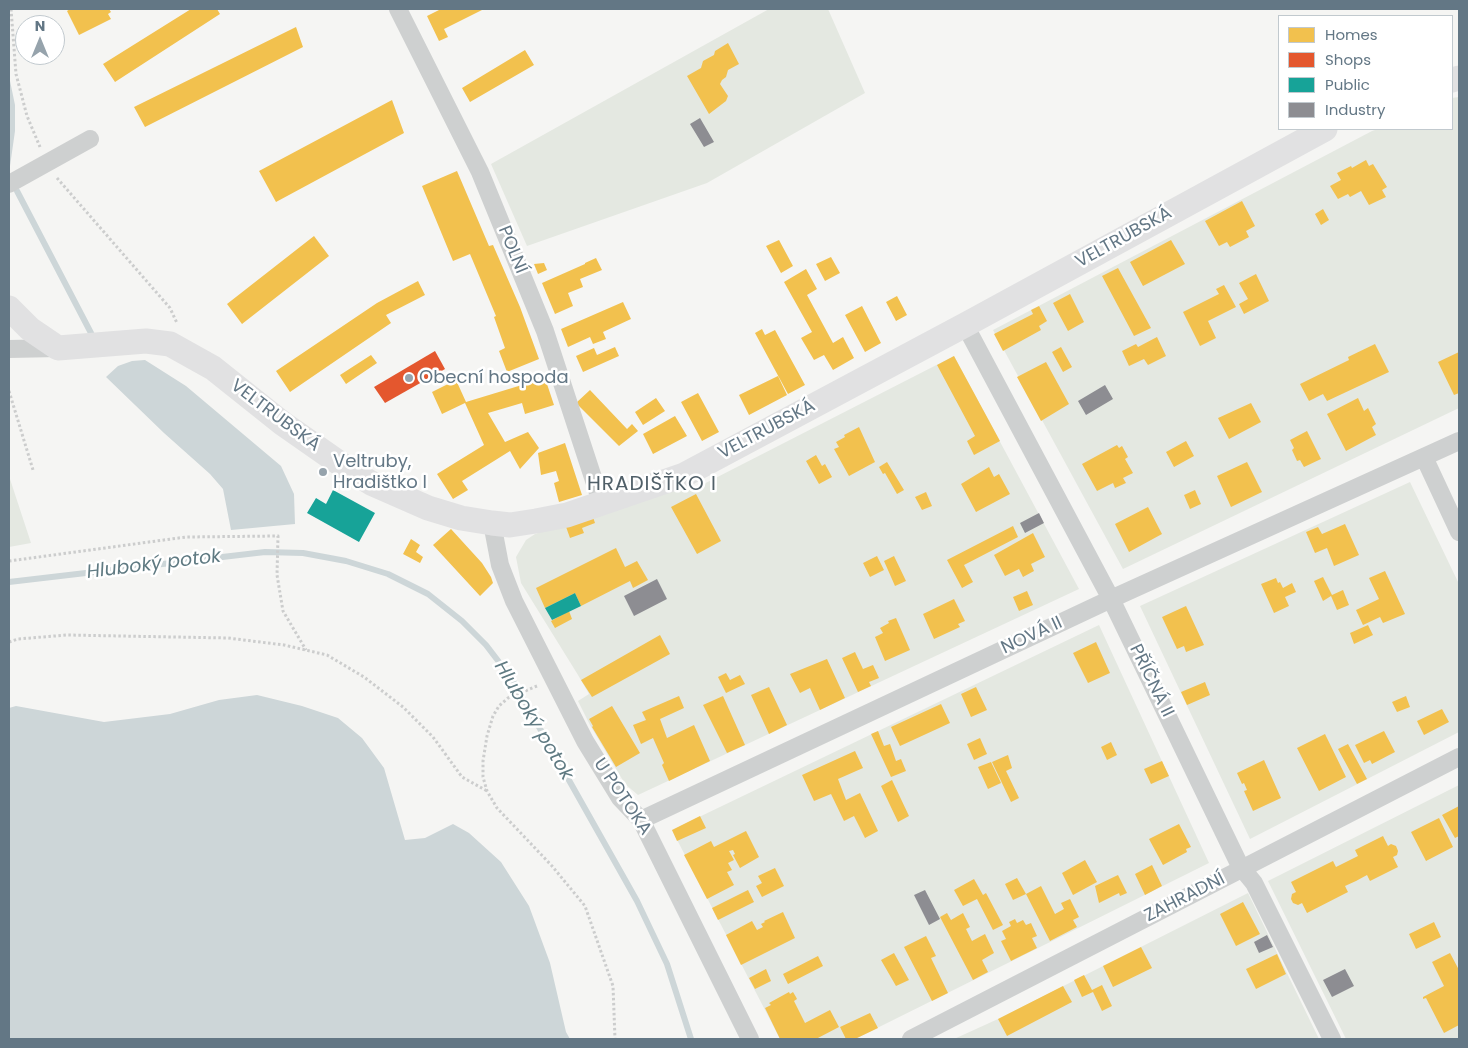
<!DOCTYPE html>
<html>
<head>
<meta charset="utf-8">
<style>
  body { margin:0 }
  #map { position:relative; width:1468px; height:1048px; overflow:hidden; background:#f5f5f3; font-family:Poppins,sans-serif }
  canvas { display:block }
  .frame { position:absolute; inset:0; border:10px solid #637785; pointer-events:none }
  .legend { position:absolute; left:1278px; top:15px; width:175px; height:115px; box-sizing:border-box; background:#fff; border:1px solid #c1c9ce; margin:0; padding:6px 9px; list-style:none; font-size:15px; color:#637785 }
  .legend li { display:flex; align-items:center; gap:10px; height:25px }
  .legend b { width:25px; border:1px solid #c1c9ce }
  .north { position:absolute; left:15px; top:15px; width:50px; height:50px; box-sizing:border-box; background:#fff; border:1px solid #c1c9ce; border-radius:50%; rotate:0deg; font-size:14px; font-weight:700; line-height:20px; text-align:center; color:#637785 }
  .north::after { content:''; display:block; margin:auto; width:18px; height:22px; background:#96a3ac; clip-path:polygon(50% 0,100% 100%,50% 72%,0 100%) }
</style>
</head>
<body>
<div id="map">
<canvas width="1468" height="1048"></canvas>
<div class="frame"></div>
<ul class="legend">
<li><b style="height:14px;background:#f2c14e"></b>Homes</li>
<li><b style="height:14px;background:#e4572e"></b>Shops</li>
<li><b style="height:14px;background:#17a398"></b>Public</li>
<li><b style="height:14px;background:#8d8d92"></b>Industry</li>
</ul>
<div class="north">N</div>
</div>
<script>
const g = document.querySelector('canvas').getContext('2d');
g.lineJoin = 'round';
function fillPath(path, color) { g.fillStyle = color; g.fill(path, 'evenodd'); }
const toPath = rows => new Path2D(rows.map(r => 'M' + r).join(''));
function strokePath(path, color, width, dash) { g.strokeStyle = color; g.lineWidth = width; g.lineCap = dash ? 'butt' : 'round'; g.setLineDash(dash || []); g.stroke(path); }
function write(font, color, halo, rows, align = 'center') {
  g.font = font + ' Poppins,sans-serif'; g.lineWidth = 5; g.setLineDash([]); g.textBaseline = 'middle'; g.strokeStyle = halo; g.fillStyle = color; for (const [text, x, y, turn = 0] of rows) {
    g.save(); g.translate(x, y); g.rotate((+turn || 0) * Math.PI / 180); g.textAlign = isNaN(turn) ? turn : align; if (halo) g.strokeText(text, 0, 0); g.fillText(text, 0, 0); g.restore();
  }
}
const green = toPath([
  [769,9,828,9,865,93,707,183,527,246,491,164],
  [1459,97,1459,408,1123,569,993,330,1372,131,1378,129,1452,129,1452,98],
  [954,356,1079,589,638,795,625,784,590,725,578,701,589,694,578,675,521,583,516,557,526,540,535,534,690,482,694,489],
  [9,476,31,543,9,547],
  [1410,482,1459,584,1459,732,1250,839,1140,606],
  [1099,625,1209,863,855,1039,780,1039,672,830],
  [1459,785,1459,1039,1346,1039,1268,881],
  [1248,893,1319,1039,954,1039,998,1019]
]);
const water = toPath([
  [9,76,15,105,15,131,9,173],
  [145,360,186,386,281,466,294,494,295,524,231,530,223,489,210,474,164,433,106,377,118,366,132,361],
  [257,695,302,706,338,718,362,738,384,768,405,840,425,838,453,824,469,833,501,862,529,906,550,963,566,1032,570,1039,9,1039,9,708,16,706,104,722,170,714,219,700]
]);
const homes = toPath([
  [70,9,109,9,111,12,108,14,111,19,79,35,67,11],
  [191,9,217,9,220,14,115,82,103,64],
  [441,9,484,9,444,29,448,37,439,41,427,16],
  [296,27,303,47,145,127,134,107],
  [728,43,739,64,728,70,726,77,722,80,720,84,728,96,726,101,709,114,687,76,701,68,703,61,714,55,715,51],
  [525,50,534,65,470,102,462,88],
  [392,100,404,133,276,202,259,171],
  [1366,160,1369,166,1373,164,1387,187,1382,190,1386,197,1369,205,1361,191,1350,197,1348,194,1338,199,1330,186,1341,180,1337,173,1351,166,1352,168],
  [457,171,489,246,493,245,520,307,539,359,507,372,499,351,505,348,494,317,496,316,470,254,453,261,422,186],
  [1242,201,1255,226,1246,231,1249,237,1230,247,1227,242,1219,246,1205,221],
  [1323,209,1329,220,1321,225,1315,214],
  [314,236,329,256,242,324,227,304],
  [779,240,793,266,781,273,766,246],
  [1171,240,1185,264,1143,286,1130,262],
  [831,257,840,273,825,281,816,264],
  [596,258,602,270,580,279,583,287,568,293,573,306,555,314,542,283,585,264,585,263],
  [544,263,547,270,538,274,534,264],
  [1118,268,1151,328,1134,336,1102,276],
  [806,269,817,289,807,295,833,343,843,337,854,358,833,370,824,355,814,360,801,338,812,332,784,282],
  [1256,274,1269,301,1244,314,1239,304,1248,299,1239,283],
  [418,281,425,295,386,315,391,323,290,392,276,371,377,303],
  [1224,285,1236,307,1208,321,1216,338,1200,346,1183,312,1219,294,1216,289],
  [1070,294,1084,322,1068,331,1053,303],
  [897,296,907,315,896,321,886,302],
  [623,302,631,319,603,332,606,339,593,344,590,337,568,347,561,329],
  [862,306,881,343,865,352,845,315],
  [1039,306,1047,321,1039,326,1041,330,1003,351,994,334,1033,314,1031,310],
  [762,329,765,335,775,330,805,385,788,394,755,333],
  [1157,337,1166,356,1148,365,1144,359,1129,366,1122,351,1136,344,1138,347],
  [1375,344,1389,372,1327,401,1323,394,1309,401,1300,384,1349,360,1348,357],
  [615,347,619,356,583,372,576,356,594,348,597,355],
  [1061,347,1072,367,1063,372,1052,352],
  [1459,352,1459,393,1454,395,1438,362],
  [371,355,377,363,346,384,340,375],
  [954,356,1000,441,974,455,967,441,975,436,937,365],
  [1046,362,1069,404,1041,421,1017,377],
  [778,376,787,395,749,415,739,395],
  [545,378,554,405,525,414,522,403,488,413,505,442,528,432,539,448,520,469,510,451,462,481,468,490,453,499,437,474,484,445,465,403,442,414,432,392,456,380,466,402],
  [590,390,627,429,632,424,638,431,619,446,576,403],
  [698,393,719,432,702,441,681,402],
  [656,398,665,411,643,425,635,412],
  [1358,398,1364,411,1368,408,1376,424,1372,427,1376,435,1346,451,1327,414],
  [1251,403,1261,422,1229,439,1218,418],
  [675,416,687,436,653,454,643,434],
  [859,427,875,462,849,476,834,449,839,447,836,442,845,437,844,435],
  [1307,431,1321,459,1304,467,1300,460,1297,461,1292,450,1294,448,1290,440],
  [1186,441,1194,456,1174,467,1166,452],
  [565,443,582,495,559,502,554,483,559,481,556,471,541,475,538,453],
  [1117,445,1119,448,1122,446,1128,457,1125,459,1133,473,1123,478,1126,483,1115,488,1113,483,1097,491,1082,464],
  [816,455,822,466,825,464,832,477,819,484,806,461],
  [887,462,904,490,897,494,885,473,883,474,879,467],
  [1247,462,1262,492,1231,507,1217,476],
  [989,467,994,477,999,474,1010,494,976,512,961,484],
  [1195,490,1201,504,1190,509,1184,495],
  [926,492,932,506,922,510,915,497],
  [696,494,721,541,697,554,671,507],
  [1148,507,1162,534,1129,552,1115,524],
  [592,514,595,523,582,528,584,533,570,538,565,524],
  [1345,524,1359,555,1334,566,1327,548,1315,553,1306,532,1318,527,1322,534],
  [1013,526,1018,537,964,565,973,582,962,588,947,560],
  [451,529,482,563,491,577,493,583,480,596,433,545],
  [1033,533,1045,557,1031,564,1034,571,1023,577,1019,569,1005,576,994,555],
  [411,539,420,545,416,552,423,557,420,563,403,554],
  [616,548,625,567,637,561,648,580,633,588,630,581,581,606,575,593,545,608,536,588],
  [877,556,884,570,870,577,863,563],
  [894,556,906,581,895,586,884,561],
  [1385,571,1405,614,1383,623,1380,617,1363,625,1356,610,1379,599,1369,578],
  [1323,577,1332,595,1343,590,1349,605,1337,610,1331,596,1323,601,1314,581],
  [1276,578,1278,583,1280,582,1283,588,1292,583,1296,592,1285,597,1289,606,1274,613,1261,584],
  [1027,591,1033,605,1019,611,1013,597],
  [954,599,965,621,958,624,960,627,934,639,923,614],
  [1186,606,1204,645,1186,652,1184,646,1177,649,1162,617],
  [569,611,572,619,555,628,551,621],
  [896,618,910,650,885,661,875,637,883,633,880,628,889,623,888,621],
  [1368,625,1373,635,1354,644,1350,633],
  [660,635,670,654,592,697,581,680],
  [1096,642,1110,673,1088,683,1073,653],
  [855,652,863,669,873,665,879,678,869,682,871,686,858,692,842,658],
  [827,659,845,698,820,710,810,688,800,693,790,674],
  [726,673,730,680,740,675,745,684,726,693,718,677],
  [1205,682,1210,695,1187,705,1181,692],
  [769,687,787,725,769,734,751,695],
  [976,687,987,710,971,717,961,694],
  [679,696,684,708,660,719,667,738,694,725,710,761,669,781,662,765,664,763,653,738,641,744,633,725,646,720,642,712],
  [723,696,745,745,727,753,703,705],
  [1406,696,1410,707,1397,712,1392,702],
  [941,704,950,723,900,746,891,727],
  [612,706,640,753,616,767,592,727,593,726,589,719],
  [1442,709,1449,722,1424,735,1417,721],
  [878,731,884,746,890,744,896,761,901,759,906,771,891,777,871,734],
  [1384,731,1395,752,1372,764,1370,760,1364,763,1355,745],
  [1325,734,1346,777,1319,791,1297,748],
  [980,738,987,754,974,760,967,744],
  [1111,742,1117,755,1107,760,1101,747],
  [1348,744,1367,779,1357,784,1338,749],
  [855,751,863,768,838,779,846,800,860,793,878,831,865,838,854,816,844,821,831,794,814,801,802,775],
  [1008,755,1012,768,1006,771,1019,798,1011,802,992,762],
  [1264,760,1281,798,1253,811,1244,791,1247,790,1244,783,1242,784,1237,773],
  [1162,761,1169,776,1151,784,1144,769],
  [991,762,1001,783,988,789,978,767],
  [892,780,909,816,898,822,881,786],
  [1459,806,1459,836,1455,838,1442,815],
  [700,816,706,828,677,841,672,830],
  [1439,818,1453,847,1426,861,1411,832],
  [1179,824,1191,847,1186,849,1187,852,1163,865,1149,839],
  [746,831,759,857,740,868,733,855,735,854,733,850,729,851,734,860,728,863,732,870,727,872,734,885,707,899,684,855,711,841,714,847],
  [1383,836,1388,846,1391,844,1396,846,1398,851,1397,855,1393,857,1398,867,1370,881,1367,875,1356,881,1345,886,1348,892,1307,913,1302,903,1298,905,1293,903,1291,899,1292,894,1296,892,1291,882,1333,861,1336,867,1358,856,1355,850],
  [1085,860,1097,882,1073,895,1062,873],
  [1152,865,1162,886,1145,895,1135,874],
  [775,868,784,886,762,897,756,886,762,883,758,876],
  [1118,875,1127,893,1120,896,1119,893,1099,903,1095,886],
  [1017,878,1026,894,1013,900,1005,884],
  [974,879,983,895,986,893,1003,925,993,930,977,899,963,906,954,890],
  [1041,886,1055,914,1064,909,1061,903,1070,899,1079,917,1073,920,1077,927,1050,941,1026,894],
  [748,890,754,902,718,920,712,908],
  [1243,902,1260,934,1236,946,1220,914],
  [783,912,795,938,741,965,726,935,752,921,757,930,763,927,761,924,765,922,764,921],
  [947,913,951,920,963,913,970,927,966,929,972,941,985,934,994,953,982,960,988,972,973,980,940,917],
  [1015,919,1017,923,1023,920,1026,925,1031,923,1037,936,1032,938,1037,948,1011,961,1001,941,1006,939,1002,931,1011,926,1009,922],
  [1434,922,1441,937,1416,949,1409,934],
  [926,936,936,956,931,958,948,993,932,1001,904,947],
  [1141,947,1152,968,1113,987,1103,966],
  [894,953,909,980,896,986,881,960],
  [1450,953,1459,970,1459,1025,1444,1033,1426,998,1423,999,1423,997,1444,986,1432,962],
  [1277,954,1286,974,1256,989,1246,969],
  [818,956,823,966,788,984,783,974],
  [766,969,771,981,755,989,749,978],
  [1084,975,1092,990,1102,985,1112,1006,1102,1011,1093,992,1082,997,1074,980],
  [1063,986,1072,1002,1007,1036,998,1019],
  [789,992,790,994,793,992,796,997,797,999,794,1001,805,1023,830,1010,839,1027,816,1039,780,1039,765,1008,771,1005,769,1003],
  [870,1013,878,1028,855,1039,846,1039,840,1027]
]);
const shops = toPath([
  [435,351,445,369,385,403,374,387]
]);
const public = toPath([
  [333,490,375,513,359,542,307,513,316,498,326,504],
  [575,593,581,606,552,620,545,608]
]);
const industry = toPath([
  [700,118,714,142,704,147,690,124],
  [1105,385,1113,399,1086,415,1078,401],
  [1039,513,1044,523,1025,533,1020,523],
  [657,579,667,599,634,616,624,596],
  [925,890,940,919,929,925,914,895],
  [1267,935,1273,947,1259,953,1254,942],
  [1345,969,1354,986,1332,997,1323,980]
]);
const stream = toPath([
  [17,191,91,333],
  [9,582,265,552,303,553,346,561,388,574,428,594,462,621,486,645,512,679,637,901,667,964,691,1039]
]);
const path = toPath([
  [11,9,16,74,27,116,40,147],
  [57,178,170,308,177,323],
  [9,391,33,470],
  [9,561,186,537,278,536,277,575,283,611,306,650],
  [9,642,18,639,67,635,228,638,284,645,327,655,364,677,403,707,433,737,462,777,487,791],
  [537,686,508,698,499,706,493,716,487,736,483,761,483,777,487,791,497,808,552,866,585,906,613,986,615,1039]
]);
const street = toPath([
  [398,9,480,172,545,331,601,502],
  [9,184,90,139],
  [965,325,1111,599,1240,866,1254,883,1332,1039],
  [9,349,58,348],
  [1424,457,1459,532],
  [492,523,500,565,514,601,585,741,620,798,641,820,750,1039],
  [641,820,1111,599,1459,441],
  [911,1039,1459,757]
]);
const secondary = toPath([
  [1452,80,1459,78],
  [9,308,30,329,58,348,146,341,170,344,213,368,282,423,342,465,371,483,428,508,461,518,492,523,510,525,536,521,567,515,684,475,965,325,1325,129]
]);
const markers = [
  [409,378,5,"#96a3ac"],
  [323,472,5,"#96a3ac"]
];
const streetNames = [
  ["VELTRUBSKÁ",1124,238,-29],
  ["POLNÍ",512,250,68],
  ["VELTRUBSKÁ",275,416,37],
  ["VELTRUBSKÁ",767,430,-28],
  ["NOVÁ II",1032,636,-25],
  ["PŘÍČNÁ II",1151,681,64],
  ["U POTOKA",622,797,56],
  ["ZAHRADNÍ",1185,898,-27]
];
const poiNames = [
  ["Obecní hospoda",419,378],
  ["Veltruby,",333,462],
  ["Hradištko I",333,483]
];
const waterNames = [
  ["Hluboký potok",154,565,-7],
  ["Hluboký potok",533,721,59]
];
const quarterNames = [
  ["HRADIŠŤKO I",652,485]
];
fillPath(green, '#e4e8e1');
fillPath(water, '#cdd6d8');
fillPath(homes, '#f2c14e');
fillPath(shops, '#e4572e');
fillPath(public, '#17a398');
fillPath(industry, '#8d8d92');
strokePath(stream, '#cdd6d8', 6);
strokePath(path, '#cccdcd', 3, [2.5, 2.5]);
strokePath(street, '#ced0d0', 18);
strokePath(secondary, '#e1e1e2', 25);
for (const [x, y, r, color] of markers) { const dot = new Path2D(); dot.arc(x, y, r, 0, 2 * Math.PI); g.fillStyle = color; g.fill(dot); strokePath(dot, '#fff', 2); }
write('18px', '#637785', '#fff', streetNames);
write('18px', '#637785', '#fff', poiNames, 'left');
write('italic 19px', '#5f7a82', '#fff', waterNames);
g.letterSpacing = '1px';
write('20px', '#516069', '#fff', quarterNames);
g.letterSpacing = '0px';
</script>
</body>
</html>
